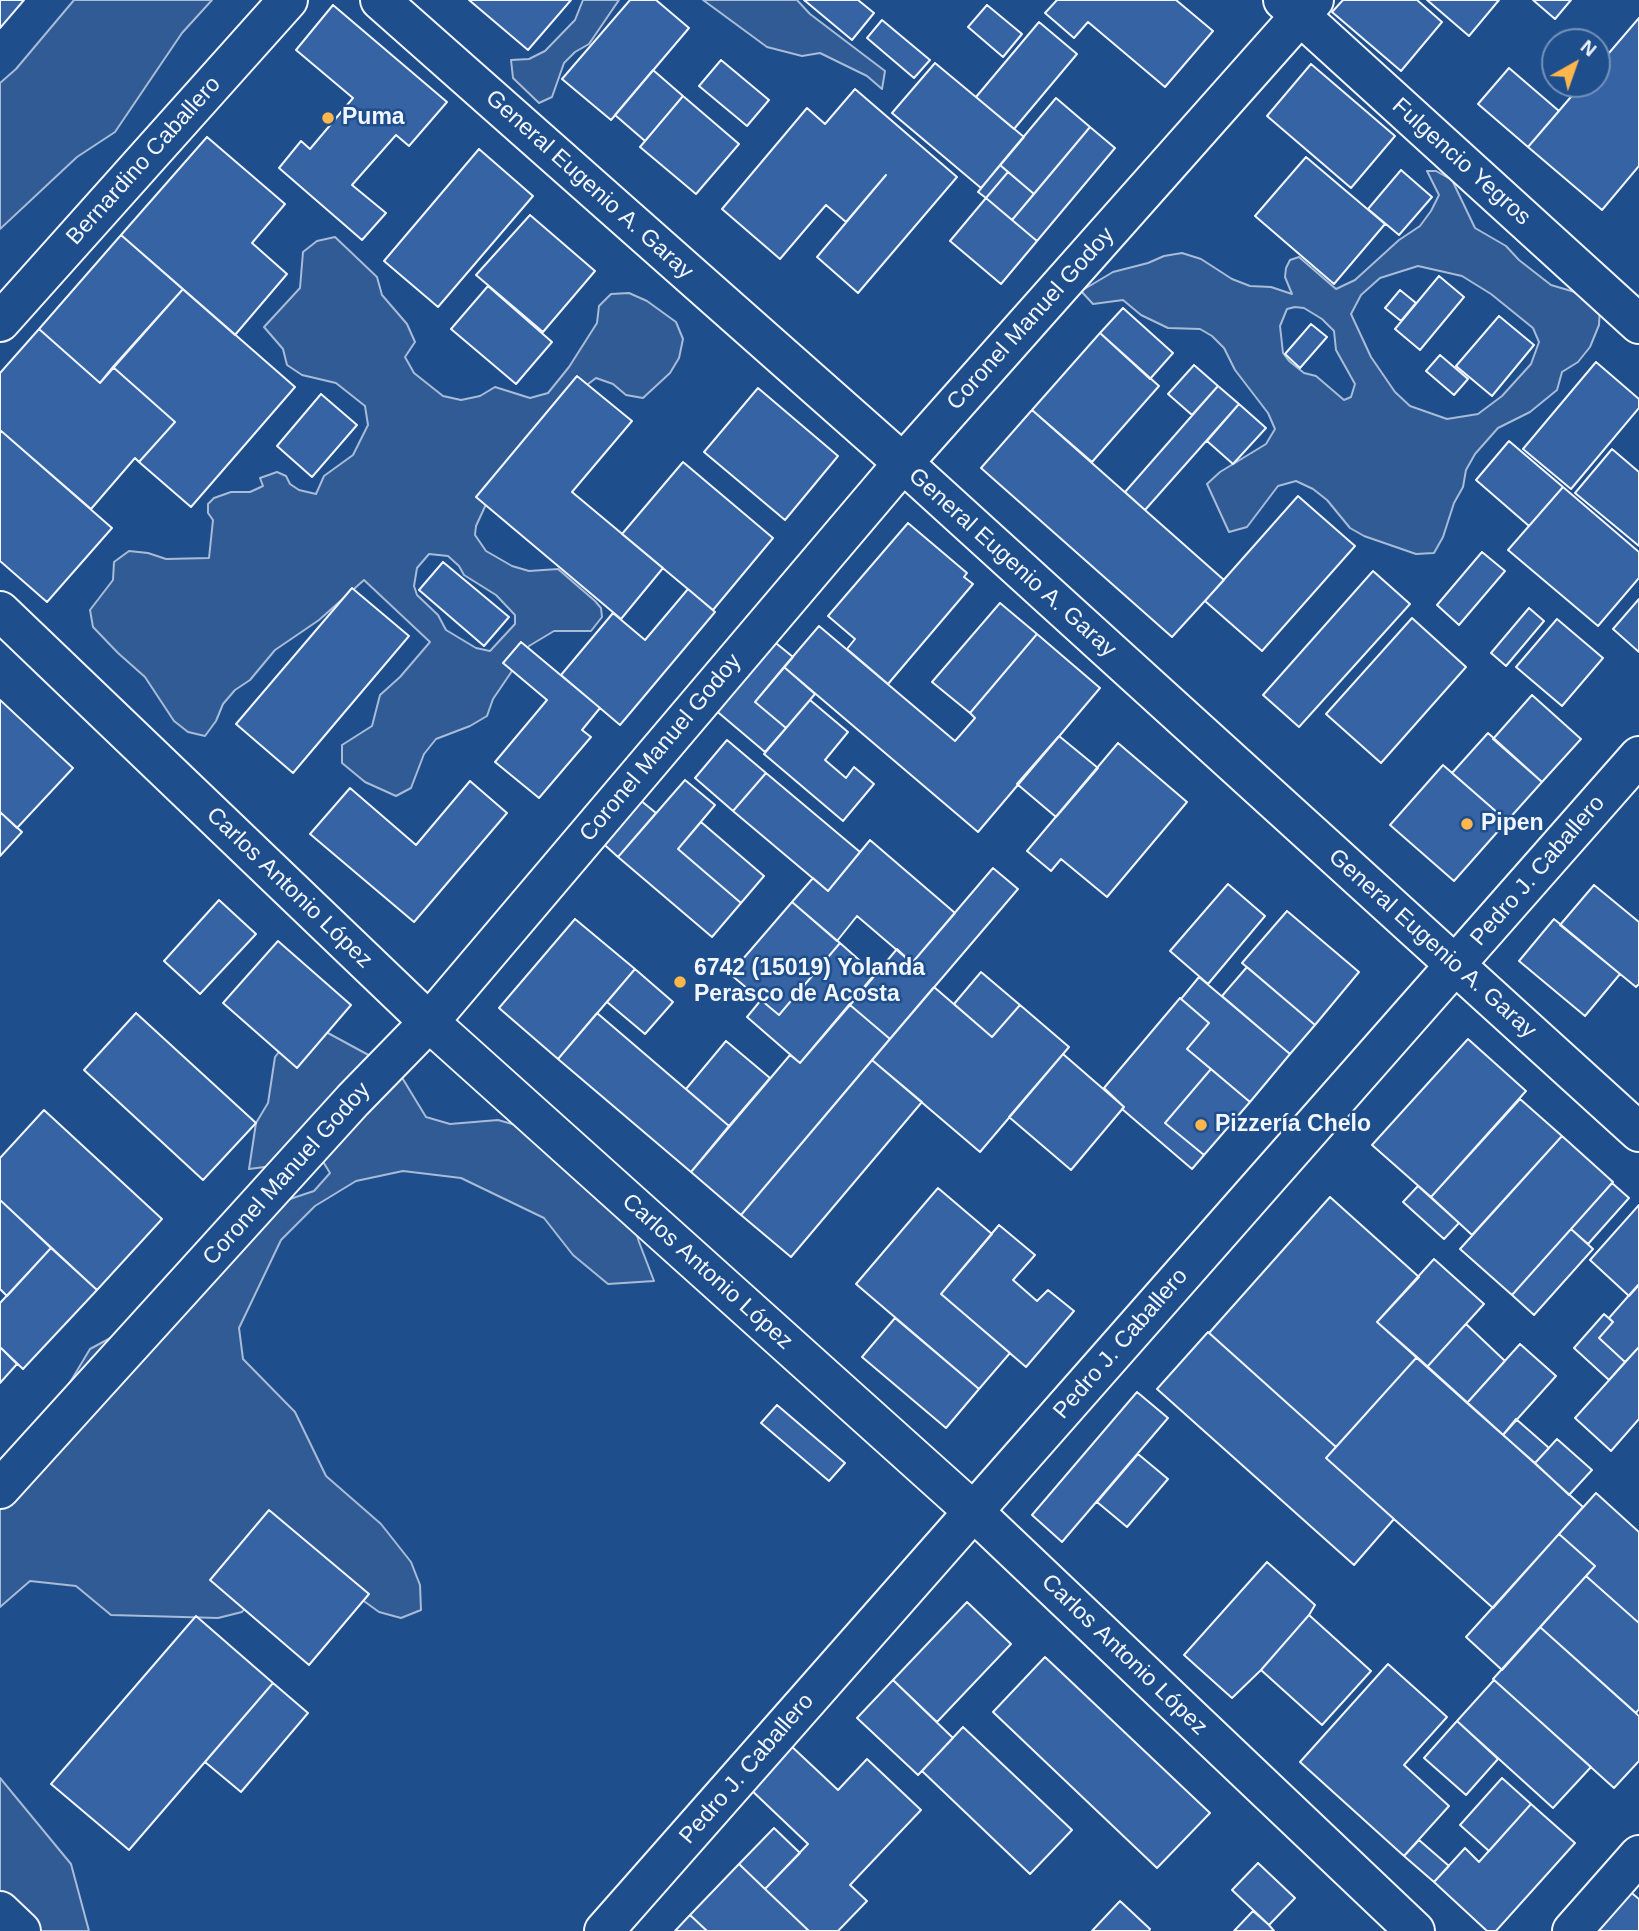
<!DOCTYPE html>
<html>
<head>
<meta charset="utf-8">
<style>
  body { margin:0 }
  #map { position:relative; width:1639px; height:1931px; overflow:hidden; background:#1f4e8c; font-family:Arial,sans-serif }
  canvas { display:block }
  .north { position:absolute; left:1541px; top:28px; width:70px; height:70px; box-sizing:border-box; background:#1f4e8c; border:2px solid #7391ba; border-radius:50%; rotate:40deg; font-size:19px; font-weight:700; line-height:28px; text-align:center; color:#f2f6ff }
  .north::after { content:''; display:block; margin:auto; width:24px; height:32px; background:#ffb74d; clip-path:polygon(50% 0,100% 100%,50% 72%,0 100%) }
</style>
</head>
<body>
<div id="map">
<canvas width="1639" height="1931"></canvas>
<div class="north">N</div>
</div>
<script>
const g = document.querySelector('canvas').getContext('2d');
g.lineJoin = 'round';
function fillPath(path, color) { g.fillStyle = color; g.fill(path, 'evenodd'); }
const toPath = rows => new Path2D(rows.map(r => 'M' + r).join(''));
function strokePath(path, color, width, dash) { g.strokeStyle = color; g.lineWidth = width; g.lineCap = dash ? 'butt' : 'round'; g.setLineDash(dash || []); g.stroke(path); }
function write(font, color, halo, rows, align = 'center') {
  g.font = font + ' Arial,sans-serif'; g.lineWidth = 5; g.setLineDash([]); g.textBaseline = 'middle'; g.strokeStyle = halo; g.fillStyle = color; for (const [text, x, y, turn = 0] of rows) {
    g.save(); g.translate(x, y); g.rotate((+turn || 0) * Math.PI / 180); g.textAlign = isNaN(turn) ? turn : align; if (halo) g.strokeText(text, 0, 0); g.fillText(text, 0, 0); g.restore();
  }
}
const built = toPath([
  [74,0,212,0,182,33,115,132,77,157,0,229,0,83,16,69,74,0],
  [583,0,619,0,589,44,575,52,564,63,552,97,539,103,513,78,511,60,529,59,545,51,575,20,583,0],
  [703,0,797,0,810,14,885,71,882,89,867,76,820,53,802,56,767,47,703,0],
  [1427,171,1436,171,1452,180,1475,228,1506,246,1519,260,1551,285,1585,295,1600,306,1599,325,1590,347,1578,362,1562,372,1557,390,1530,412,1498,428,1475,454,1466,470,1463,487,1454,503,1443,537,1434,553,1416,554,1364,536,1350,528,1327,500,1313,489,1296,481,1278,486,1247,527,1229,532,1207,484,1220,472,1266,444,1275,429,1268,413,1235,370,1224,348,1212,336,1200,329,1168,328,1141,315,1123,300,1093,304,1081,291,1113,272,1148,263,1164,256,1182,253,1201,259,1232,279,1250,286,1271,287,1292,294,1285,277,1286,268,1290,260,1299,257,1336,289,1355,280,1399,240,1420,226,1431,211,1439,195,1427,171],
  [1418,266,1462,276,1491,294,1533,328,1539,342,1531,364,1502,396,1478,414,1447,419,1410,406,1395,392,1371,357,1351,314,1361,295,1380,278,1418,266],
  [1295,307,1304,308,1322,319,1334,331,1336,350,1355,384,1351,397,1344,400,1316,376,1304,373,1289,361,1283,353,1280,326,1287,309,1295,307],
  [335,237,377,277,382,295,407,324,415,342,405,357,414,373,443,396,461,400,480,396,495,387,530,398,548,393,569,367,597,323,599,306,611,294,629,293,647,301,676,322,683,339,679,358,670,373,643,398,626,395,613,384,596,378,554,410,488,500,476,526,475,535,486,551,512,566,529,571,558,569,595,601,601,608,602,617,591,631,554,631,529,646,493,699,487,716,470,726,436,739,424,754,411,788,396,796,365,782,342,763,342,745,372,726,380,695,400,677,430,642,364,580,319,620,275,650,250,680,235,690,223,704,216,721,205,736,188,732,174,721,145,677,118,653,93,627,90,610,113,580,114,562,129,551,148,553,166,559,209,558,213,520,208,513,208,504,214,498,231,492,250,492,263,486,260,478,277,472,286,476,290,484,299,490,316,494,324,476,353,455,368,425,365,406,336,383,302,375,287,365,283,349,264,327,300,288,303,252,317,241,335,237],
  [429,554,448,556,459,566,464,575,496,595,515,615,515,624,490,651,476,648,446,630,438,615,417,595,414,586,417,568,429,554],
  [304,1020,398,1071,426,1117,450,1124,498,1120,544,1133,625,1197,639,1242,654,1281,608,1284,573,1255,544,1218,461,1178,403,1171,356,1181,315,1206,281,1240,239,1328,243,1359,295,1412,326,1476,381,1524,411,1562,420,1585,421,1610,401,1618,379,1612,339,1583,270,1575,242,1612,218,1618,111,1615,76,1586,30,1581,0,1607,0,1487,30,1449,90,1349,155,1314,224,1221,314,1191,330,1173,317,1152,295,1163,249,1169,256,1123,268,1103,275,1057,304,1020],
  [0,1778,71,1864,89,1931,4,1931,0,1927,0,1778]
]);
const building = toPath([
  [0,0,24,0,0,28,0,0],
  [469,0,571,0,528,50,469,0],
  [630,0,656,0,689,28,611,120,562,79,630,0],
  [804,0,858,0,874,13,852,40,804,0],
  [1057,0,1176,0,1213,31,1165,87,1088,22,1074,38,1045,13,1057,0],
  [1343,0,1417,0,1442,22,1401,71,1332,12,1343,0],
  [1427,0,1499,0,1469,36,1427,0],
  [1533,0,1571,0,1555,19,1533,0],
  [333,5,447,102,409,146,396,135,352,185,386,213,362,240,279,168,301,141,310,149,353,98,296,50,333,5],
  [987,5,1022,34,1003,57,968,27,987,5],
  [1639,18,1639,166,1602,210,1528,147,1582,84,1597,84,1597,67,1639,18],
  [882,20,930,60,914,78,867,38,882,20],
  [1039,22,1077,54,1014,129,976,97,1039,22],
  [721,60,769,100,747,126,699,86,721,60],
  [935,63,1024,137,981,188,892,113,935,63],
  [1311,64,1395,136,1351,188,1267,116,1311,64],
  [1509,68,1559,111,1528,147,1478,104,1509,68],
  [653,70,683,96,645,141,615,115,653,70],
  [855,89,957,177,858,293,817,257,886,175,846,222,826,205,780,259,722,209,807,108,825,124,855,89],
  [683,96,739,144,696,194,640,147,683,96],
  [1056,98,1090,127,1034,194,1000,165,1056,98],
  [1090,127,1115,148,1037,241,1012,220,1090,127],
  [207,137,285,204,252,243,287,274,235,335,121,235,207,137],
  [479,149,533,196,438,307,384,261,479,149],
  [1306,157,1385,224,1334,284,1255,216,1306,157],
  [1000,165,1008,172,986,198,978,192,1000,165],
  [1401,170,1432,197,1399,235,1368,209,1401,170],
  [1008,172,1034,194,1012,220,986,198,1008,172],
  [986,198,1037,241,1001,284,950,241,986,198],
  [530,215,595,271,543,332,476,275,530,215],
  [121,235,183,289,100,383,39,329,121,235],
  [1439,276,1464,297,1420,350,1395,329,1439,276],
  [488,286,552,342,516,384,451,329,488,286],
  [183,289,295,387,191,507,139,462,175,422,113,367,183,289],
  [1400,290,1416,303,1401,321,1385,308,1400,290],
  [1123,308,1173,353,1150,379,1100,333,1123,308],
  [1499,316,1534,345,1492,396,1456,366,1499,316],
  [1311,324,1327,337,1300,368,1285,354,1311,324],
  [39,329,100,383,113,367,175,422,139,462,135,458,91,509,0,430,0,373,39,329],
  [1100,333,1159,386,1092,462,1032,410,1100,333],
  [1440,355,1468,379,1454,395,1426,371,1440,355],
  [1596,362,1639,399,1639,408,1571,489,1523,449,1596,362],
  [1194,365,1218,386,1192,415,1168,394,1194,365],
  [577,376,632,421,572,492,663,568,621,619,476,497,577,376],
  [1218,386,1239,404,1145,510,1125,492,1218,386],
  [758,388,838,456,785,520,704,452,758,388],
  [321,394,357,425,312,477,277,446,321,394],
  [1239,404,1266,428,1233,464,1207,441,1239,404],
  [1032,410,1224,580,1172,637,981,468,1032,410],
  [0,430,112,528,47,602,0,561,0,430],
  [1509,441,1563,487,1529,526,1476,480,1509,441],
  [1612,449,1639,472,1639,546,1575,493,1612,449],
  [683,462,773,538,713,610,622,534,683,462],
  [1563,487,1639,552,1639,578,1598,626,1508,550,1563,487],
  [1298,496,1355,546,1262,651,1205,601,1298,496],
  [908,523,967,573,964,577,973,584,888,684,847,649,855,639,828,616,908,523],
  [1482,552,1505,571,1459,625,1437,605,1482,552],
  [443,562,509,617,484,646,419,590,443,562],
  [1373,571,1410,604,1299,727,1263,695,1373,571],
  [352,588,409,636,293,773,236,724,352,588],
  [688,589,715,612,620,725,561,675,613,613,645,640,688,589],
  [1639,599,1639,652,1613,629,1639,599],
  [1000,603,1037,634,970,713,932,682,1000,603],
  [1529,608,1544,621,1506,666,1491,653,1529,608],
  [1412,618,1466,667,1381,763,1326,714,1412,618],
  [1557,619,1603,658,1562,706,1516,667,1557,619],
  [819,626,955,741,975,718,970,713,1037,634,1100,688,978,832,784,667,819,626],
  [766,635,793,657,755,702,786,728,765,752,707,703,766,635],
  [521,642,600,708,582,730,591,737,539,798,495,762,547,700,503,663,521,642],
  [784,667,815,694,786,728,755,702,784,667],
  [1532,695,1581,739,1542,782,1493,739,1532,695],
  [0,700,73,768,17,828,0,812,0,700],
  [810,700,848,732,825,760,846,778,854,767,874,784,843,821,764,754,810,700],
  [1488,733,1542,782,1507,821,1452,773,1488,733],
  [1059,736,1098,768,1056,817,1017,784,1059,736],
  [727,740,766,773,733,811,695,778,727,740],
  [1118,743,1187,802,1107,897,1061,859,1051,871,1027,851,1118,743],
  [1443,765,1507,821,1454,881,1390,825,1443,765],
  [766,773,860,852,828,891,733,811,766,773],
  [685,780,715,805,678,849,741,903,712,937,618,857,685,780],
  [470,781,507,813,414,922,310,834,350,788,416,845,470,781],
  [634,795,656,813,618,857,597,838,634,795],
  [0,812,22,832,0,856,0,812],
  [701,822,764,876,741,903,678,849,701,822],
  [870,840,955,913,912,963,857,916,837,941,792,902,813,878,828,891,870,840],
  [993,868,1018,889,890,1039,850,1005,897,949,912,963,993,868],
  [1228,884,1265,916,1208,984,1170,951,1228,884],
  [1594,885,1639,922,1639,984,1636,987,1560,925,1594,885],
  [219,900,256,934,200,994,164,961,219,900],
  [792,902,840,943,779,1015,730,974,792,902],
  [1287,911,1359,972,1315,1025,1242,963,1287,911],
  [575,919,635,969,558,1059,499,1008,575,919],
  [1554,919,1620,974,1585,1016,1519,961,1554,919],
  [278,941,351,1005,297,1068,223,1003,278,941],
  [840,943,875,974,800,1063,747,1017,761,1000,779,1015,840,943],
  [1247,967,1315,1025,1290,1054,1222,996,1247,967],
  [635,969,673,1002,645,1034,607,1002,635,969],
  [981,972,1020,1005,992,1037,954,1004,981,972],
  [1199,977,1290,1054,1250,1102,1187,1049,1209,1023,1181,999,1199,977],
  [934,987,992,1037,1020,1005,1069,1047,980,1152,872,1060,934,987],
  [1180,998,1209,1023,1187,1049,1211,1069,1165,1123,1204,1155,1192,1169,1122,1109,1124,1107,1104,1088,1180,998],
  [850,1005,890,1039,741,1215,691,1172,790,1055,800,1063,850,1005],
  [136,1013,256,1123,203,1180,84,1070,136,1013],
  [597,1013,729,1126,691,1172,558,1059,597,1013],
  [1468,1039,1526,1091,1431,1197,1372,1145,1468,1039],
  [726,1041,770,1078,729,1126,686,1089,726,1041],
  [1063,1054,1124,1107,1071,1170,1009,1117,1063,1054],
  [872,1060,922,1102,791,1257,741,1215,872,1060],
  [1211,1069,1250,1102,1204,1155,1165,1123,1211,1069],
  [1520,1099,1562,1136,1472,1235,1431,1197,1520,1099],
  [44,1110,162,1219,97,1290,0,1200,0,1158,44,1110],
  [1562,1136,1613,1182,1512,1295,1460,1249,1562,1136],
  [1612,1183,1629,1198,1588,1244,1571,1229,1612,1183],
  [1418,1186,1459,1223,1444,1239,1403,1202,1418,1186],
  [938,1188,992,1234,941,1294,1010,1353,979,1389,856,1284,938,1188],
  [1330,1197,1419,1277,1377,1322,1417,1357,1336,1447,1209,1333,1330,1197],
  [0,1200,51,1248,7,1296,0,1289,0,1200],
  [1639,1205,1639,1285,1629,1296,1590,1260,1639,1205],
  [999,1225,1035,1255,1013,1280,1037,1301,1048,1290,1074,1311,1026,1367,941,1294,999,1225],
  [1571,1229,1593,1249,1534,1315,1512,1295,1571,1229],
  [51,1248,97,1290,23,1369,0,1347,0,1303,51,1248],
  [1434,1259,1484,1304,1427,1367,1377,1322,1434,1259],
  [1639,1284,1639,1347,1625,1362,1599,1338,1613,1322,1609,1318,1639,1284],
  [1604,1314,1613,1322,1599,1338,1625,1362,1609,1380,1574,1348,1604,1314],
  [895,1318,979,1389,946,1428,862,1357,895,1318],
  [1466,1324,1505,1361,1467,1403,1427,1367,1466,1324],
  [1208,1332,1336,1447,1326,1458,1394,1519,1354,1565,1157,1389,1208,1332],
  [1520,1344,1556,1376,1503,1435,1467,1403,1520,1344],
  [0,1347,17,1364,0,1383,0,1347],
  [1639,1347,1639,1419,1611,1451,1575,1418,1639,1347],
  [1417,1357,1583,1507,1493,1608,1326,1458,1417,1357],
  [1137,1392,1168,1418,1062,1542,1032,1515,1137,1392],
  [777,1405,845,1463,829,1481,761,1423,777,1405],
  [1516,1419,1549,1448,1535,1463,1503,1435,1516,1419],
  [1557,1439,1592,1470,1569,1495,1535,1463,1557,1439],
  [1138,1454,1168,1479,1127,1527,1097,1502,1138,1454],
  [1596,1493,1639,1532,1639,1623,1586,1576,1595,1566,1559,1534,1596,1493],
  [269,1510,369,1594,309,1665,210,1580,269,1510],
  [1559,1534,1595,1566,1502,1670,1466,1637,1559,1534],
  [1267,1562,1315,1605,1309,1615,1261,1670,1232,1698,1184,1655,1267,1562],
  [1586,1576,1639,1623,1639,1709,1636,1713,1540,1627,1586,1576],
  [967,1602,1011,1644,937,1722,893,1680,967,1602],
  [1309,1615,1371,1671,1322,1725,1261,1670,1309,1615],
  [196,1616,273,1683,129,1850,51,1784,196,1616],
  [1540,1627,1639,1716,1639,1761,1614,1788,1493,1679,1540,1627],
  [1045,1657,1210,1813,1157,1868,993,1712,1045,1657],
  [1388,1664,1447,1717,1404,1765,1449,1806,1404,1856,1300,1762,1388,1664],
  [893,1680,953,1738,918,1775,857,1718,893,1680],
  [1494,1680,1591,1767,1553,1808,1457,1721,1494,1680],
  [273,1683,308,1713,241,1792,205,1762,273,1683],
  [1457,1721,1498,1759,1466,1795,1424,1758,1457,1721],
  [963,1727,1072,1830,1030,1874,922,1771,963,1727],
  [789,1744,838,1790,867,1759,921,1810,850,1885,867,1901,838,1931,809,1931,765,1889,808,1844,748,1787,789,1744],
  [1502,1778,1531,1804,1489,1851,1460,1825,1502,1778],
  [1531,1804,1575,1843,1496,1931,1487,1931,1434,1882,1465,1848,1479,1862,1531,1804],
  [774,1828,800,1853,765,1889,739,1864,774,1828],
  [1419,1840,1449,1866,1434,1882,1404,1856,1419,1840],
  [1258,1863,1295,1898,1269,1925,1232,1890,1258,1863],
  [739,1864,765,1889,809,1931,707,1931,690,1915,739,1864],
  [1628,1890,1639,1899,1639,1931,1591,1931,1628,1890],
  [1120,1901,1150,1929,1149,1931,1092,1931,1120,1901],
  [1253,1911,1269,1925,1274,1931,1234,1931,1253,1911],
  [690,1915,707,1931,675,1931,690,1915]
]);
const minor = toPath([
  [380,0,903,463,1639,1132],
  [1283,0,1639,324],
  [0,611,429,1022,973,1511,1415,1931],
  [0,1489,353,1100,429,1022,903,463,1314,0],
  [0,1911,21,1931],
  [604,1931,1639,756],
  [1572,1931,1639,1855]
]);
const highway = toPath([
  [0,322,288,0]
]);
const markers = [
  [328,118,7,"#ffb74d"],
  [1467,824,7,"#ffb74d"],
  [680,982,7,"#ffb74d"],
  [1201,1125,7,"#ffb74d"]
];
const poiNames = [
  ["Puma",342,118],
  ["Pipen",1481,824],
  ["6742 (15019) Yolanda",694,969],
  ["Perasco de Acosta",694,995],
  ["Pizzería Chelo",1215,1125]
];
const streetNames = [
  ["Bernardino Caballero",144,161,-48],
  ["Fulgencio Yegros",1461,162,42],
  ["General Eugenio A. Garay",589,185,42],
  ["Coronel Manuel Godoy",1031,319,-48],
  ["General Eugenio A. Garay",1012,563,42],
  ["Coronel Manuel Godoy",661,748,-50],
  ["Pedro J. Caballero",1538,871,-49],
  ["Carlos Antonio López",289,888,44],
  ["General Eugenio A. Garay",1432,944,42],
  ["Coronel Manuel Godoy",287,1174,-48],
  ["Carlos Antonio López",707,1272,42],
  ["Pedro J. Caballero",1121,1344,-49],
  ["Carlos Antonio López",1124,1655,44],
  ["Pedro J. Caballero",747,1769,-49]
];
fillPath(built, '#305b95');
strokePath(built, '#a8bbd7', 2);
fillPath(building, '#3563a3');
strokePath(building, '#f2f6ff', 2);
strokePath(minor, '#f2f6ff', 42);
strokePath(highway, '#f2f6ff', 42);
strokePath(minor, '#1f4e8c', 38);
strokePath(highway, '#1f4e8c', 38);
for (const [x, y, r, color] of markers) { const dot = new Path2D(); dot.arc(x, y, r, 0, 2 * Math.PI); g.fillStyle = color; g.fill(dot); strokePath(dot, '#1f4e8c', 2.5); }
write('bold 23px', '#f2f6ff', '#1f4e8c', poiNames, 'left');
write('23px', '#f2f6ff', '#1f4e8c', streetNames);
</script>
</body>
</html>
